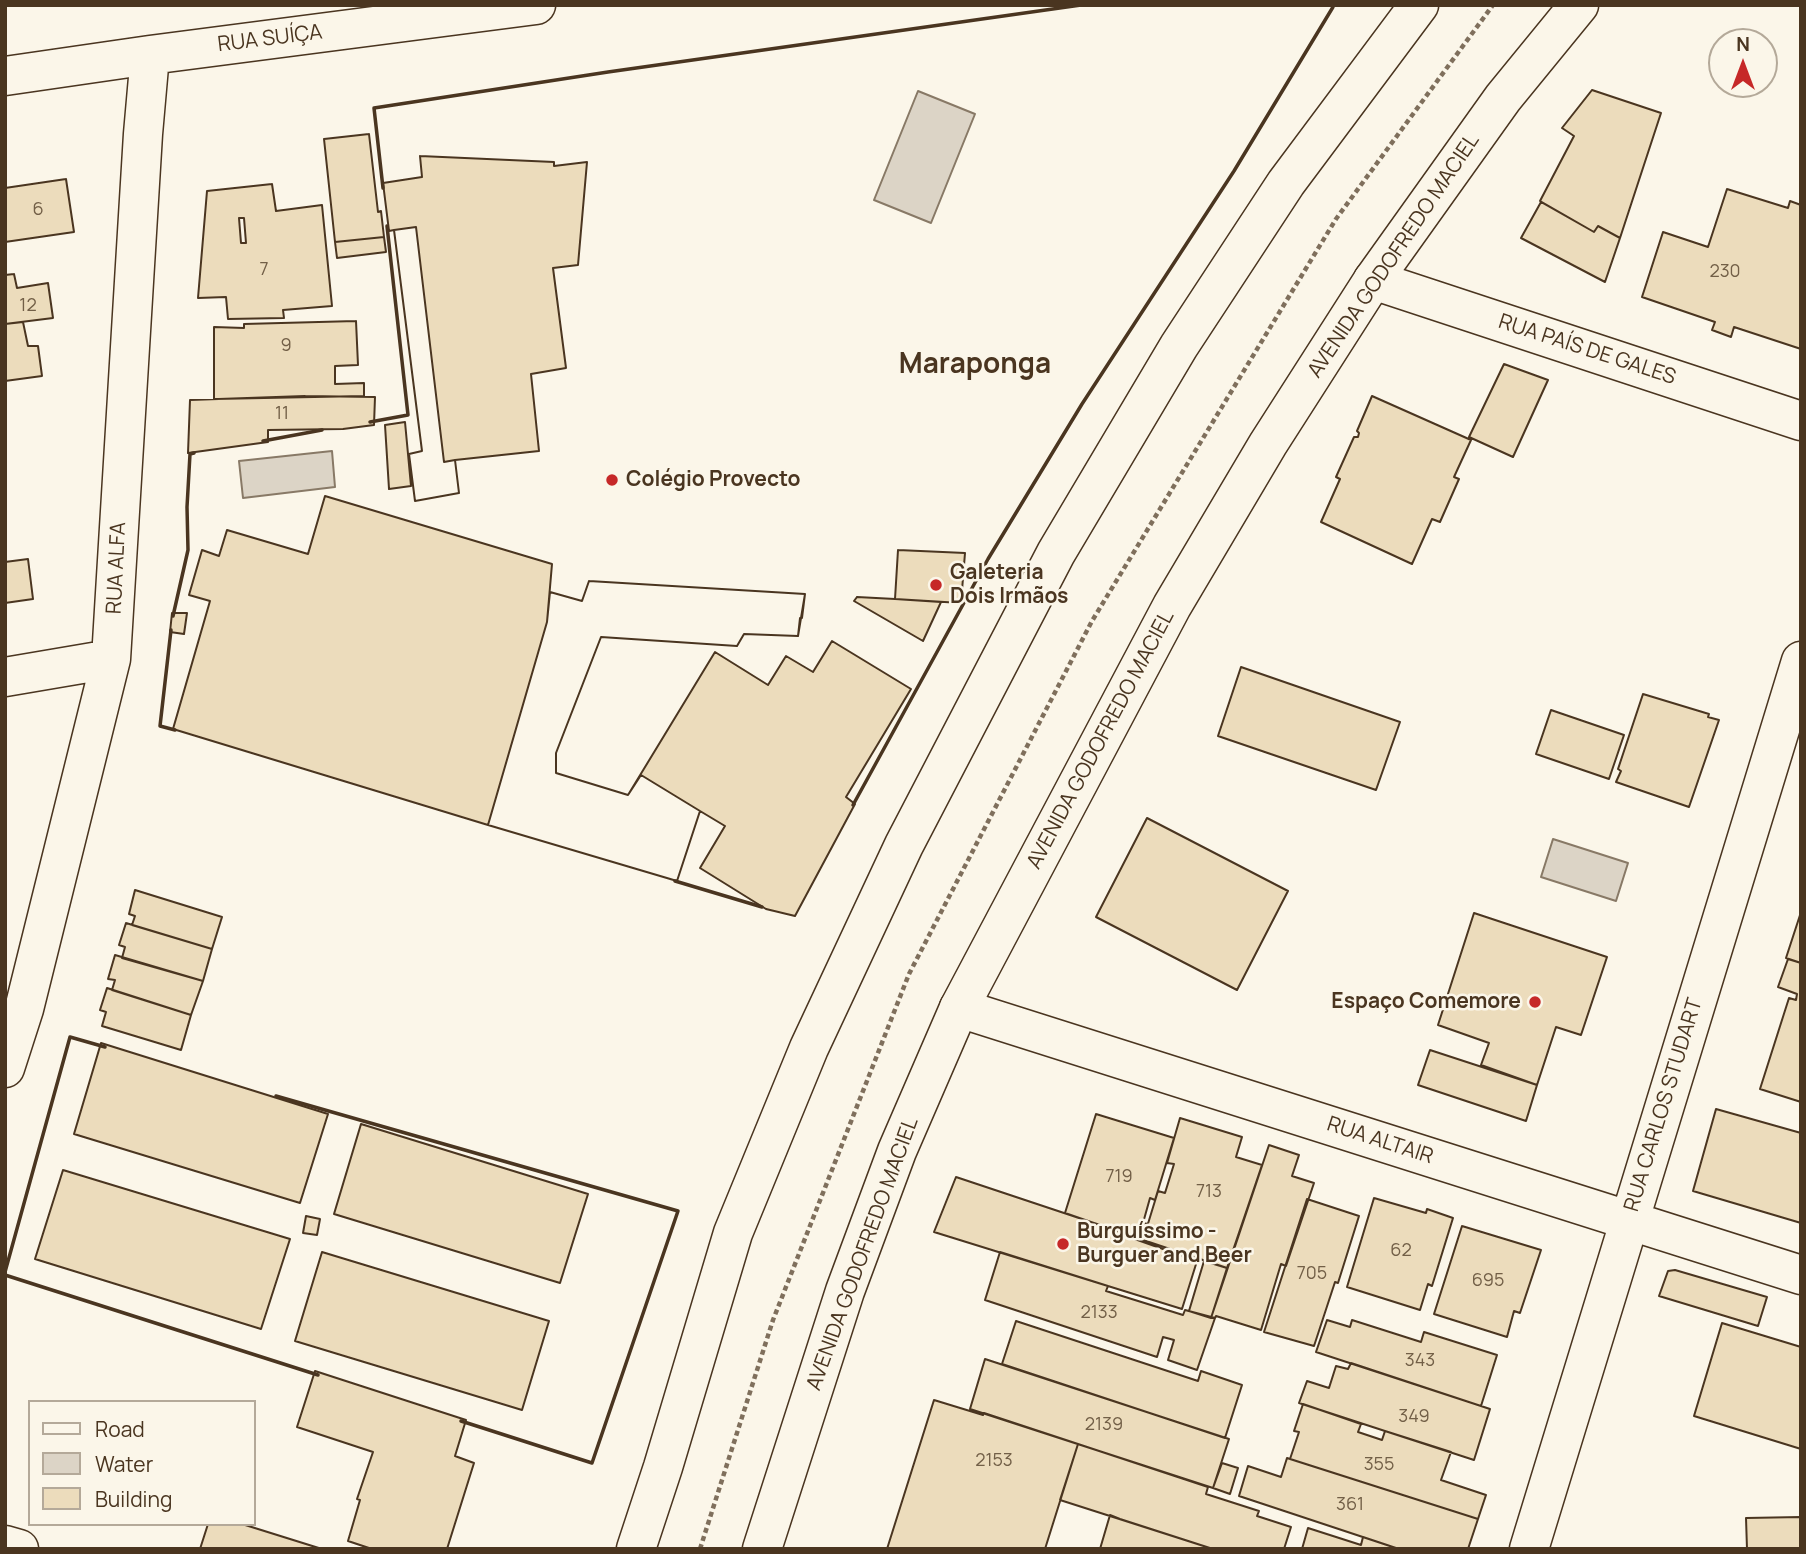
<!DOCTYPE html>
<html>
<head>
<meta charset="utf-8">
<style>
  body { margin:0 }
  #map { position:relative; width:1806px; height:1554px; overflow:hidden; background:#fbf6e9; font-family:Manrope,sans-serif }
  canvas { display:block }
  .frame { position:absolute; inset:0; border:7px solid #4a3520; pointer-events:none }
  .legend { position:absolute; left:28px; top:1400px; width:228px; height:126px; box-sizing:border-box; background:#fbf6e9; border:2px solid #b4a999; margin:0; padding:9px 12px; list-style:none; font-size:21px; color:#4a3520 }
  .legend li { display:flex; align-items:center; gap:14px; height:35px }
  .legend b { width:35px; border:2px solid #b4a999 }
  .north { position:absolute; left:1708px; top:28px; width:70px; height:70px; box-sizing:border-box; background:#fbf6e9; border:2px solid #b4a999; border-radius:50%; rotate:0deg; font-size:19px; font-weight:700; line-height:28px; text-align:center; color:#4a3520 }
  .north::after { content:''; display:block; margin:auto; width:24px; height:32px; background:#c62828; clip-path:polygon(50% 0,100% 100%,50% 72%,0 100%) }
</style>
</head>
<body>
<div id="map">
<canvas width="1806" height="1554"></canvas>
<div class="frame"></div>
<ul class="legend">
<li><b style="height:9px;background:#fbf6e9"></b>Road</li>
<li><b style="height:19px;background:#dcd4c6"></b>Water</li>
<li><b style="height:19px;background:#ecdcbc"></b>Building</li>
</ul>
<div class="north">N</div>
</div>
<script>
const g = document.querySelector('canvas').getContext('2d');
g.lineJoin = 'round';
function fillPath(path, color) { g.fillStyle = color; g.fill(path, 'evenodd'); }
const toPath = rows => new Path2D(rows.map(r => 'M' + r).join(''));
function strokePath(path, color, width, dash) { g.strokeStyle = color; g.lineWidth = width; g.lineCap = dash ? 'butt' : 'round'; g.setLineDash(dash || []); g.stroke(path); }
function write(font, color, halo, rows, align = 'center') {
  g.font = font + ' Manrope,sans-serif'; g.lineWidth = 5; g.setLineDash([]); g.textBaseline = 'middle'; g.strokeStyle = halo; g.fillStyle = color; for (const [text, x, y, turn = 0] of rows) {
    g.save(); g.translate(x, y); g.rotate((+turn || 0) * Math.PI / 180); g.textAlign = isNaN(turn) ? turn : align; if (halo) g.strokeText(text, 0, 0); g.fillText(text, 0, 0); g.restore();
  }
}
const water = toPath([
  [918,91,975,114,931,223,874,200,918,91],
  [332,451,335,487,243,498,239,461,332,451],
  [1553,839,1628,863,1616,901,1541,877,1553,839]
]);
const building = toPath([
  [1592,90,1661,113,1620,238,1598,226,1594,232,1540,201,1574,136,1562,128,1592,90],
  [369,134,378,212,381,211,384,237,335,242,324,139,369,134],
  [420,156,554,162,554,166,587,162,578,265,553,268,566,368,531,374,539,451,455,460,459,493,415,501,409,454,422,451,394,230,389,231,383,183,422,177,420,156],
  [66,179,74,232,5,242,5,188,66,179],
  [272,184,276,211,322,205,332,306,283,310,284,318,228,319,226,297,198,298,207,191,272,184],
  [239,218,244,218,246,243,241,243,239,218],
  [1727,189,1788,208,1790,201,1801,205,1801,349,1734,327,1731,337,1712,330,1715,322,1642,297,1663,232,1708,247,1727,189],
  [1541,202,1594,232,1598,226,1620,238,1605,282,1521,238,1541,202],
  [416,227,444,462,455,460,459,493,415,501,409,454,422,451,394,230,416,227],
  [384,237,386,252,337,258,335,242,384,237],
  [14,274,17,288,48,283,53,318,5,324,5,275,14,274],
  [356,321,358,365,335,366,335,384,364,383,364,396,214,399,214,327,244,328,244,324,356,321],
  [23,322,28,346,38,346,42,376,5,381,5,324,23,322],
  [1504,364,1548,380,1513,457,1469,437,1504,364],
  [305,396,375,397,374,425,343,429,268,430,268,442,188,453,190,400,305,396],
  [1372,396,1471,440,1454,477,1459,479,1440,522,1432,519,1412,564,1321,522,1340,479,1336,477,1354,437,1358,437,1359,433,1357,431,1372,396],
  [405,422,411,486,389,489,385,425,405,422],
  [325,496,552,564,547,622,488,825,173,729,210,601,189,595,202,550,219,556,227,530,308,554,325,496],
  [898,550,965,553,961,603,895,599,898,550],
  [28,559,33,599,5,603,5,562,28,559],
  [589,581,805,594,798,636,744,634,737,646,601,637,556,753,556,773,628,795,641,775,700,811,677,881,488,825,547,622,550,592,582,601,589,581],
  [589,581,805,594,802,618,800,618,798,636,744,634,737,646,601,637,556,753,556,773,628,795,715,652,768,685,786,656,813,672,832,641,911,689,846,797,855,804,795,916,766,909,700,868,725,826,700,811,677,881,488,825,547,622,550,592,582,601,589,581],
  [857,597,895,599,941,602,923,641,854,601,857,597],
  [172,613,187,613,184,634,170,632,172,613],
  [1241,667,1400,722,1376,790,1218,736,1241,667],
  [1643,694,1709,714,1708,717,1719,720,1689,807,1616,782,1621,771,1618,769,1643,694],
  [1551,710,1624,735,1609,779,1536,754,1551,710],
  [1147,818,1288,891,1237,990,1096,917,1147,818],
  [135,890,222,917,212,949,132,925,135,916,129,914,135,890],
  [1801,912,1801,963,1786,958,1801,912],
  [1474,913,1607,957,1581,1035,1556,1027,1537,1085,1481,1065,1489,1043,1438,1025,1474,913],
  [126,923,212,949,203,981,122,958,125,947,119,945,126,923],
  [115,955,203,981,191,1015,112,990,115,980,108,979,115,955],
  [1788,959,1801,963,1801,1102,1760,1089,1789,998,1796,1000,1797,994,1778,987,1788,959],
  [107,988,191,1015,181,1050,102,1026,106,1012,100,1010,107,988],
  [101,1043,328,1114,300,1203,74,1134,101,1043],
  [1430,1050,1537,1085,1526,1121,1418,1085,1430,1050],
  [1716,1109,1801,1133,1801,1223,1693,1191,1716,1109],
  [1096,1114,1174,1138,1155,1200,1150,1198,1143,1223,1148,1224,1143,1240,1065,1213,1096,1114],
  [1180,1118,1242,1137,1236,1157,1262,1165,1227,1268,1143,1240,1158,1191,1165,1193,1174,1164,1167,1163,1180,1118],
  [361,1124,588,1194,560,1283,334,1214,361,1124],
  [1269,1145,1299,1155,1292,1176,1314,1183,1286,1266,1281,1264,1261,1330,1216,1316,1215,1318,1211,1318,1269,1145],
  [63,1170,290,1239,261,1329,35,1259,63,1170],
  [956,1177,1130,1235,1129,1237,1197,1261,1182,1309,934,1232,956,1177],
  [1374,1198,1426,1213,1427,1209,1453,1218,1432,1286,1428,1284,1420,1310,1347,1287,1374,1198],
  [1307,1199,1359,1216,1338,1283,1335,1282,1314,1346,1264,1332,1307,1199],
  [306,1216,320,1219,317,1235,303,1233,306,1216],
  [1462,1226,1541,1250,1520,1313,1514,1311,1507,1337,1434,1314,1462,1226],
  [322,1252,549,1321,522,1410,295,1341,322,1252],
  [1000,1252,1108,1286,1106,1291,1183,1315,1185,1310,1215,1318,1197,1370,1168,1360,1174,1340,1163,1337,1157,1357,985,1300,1000,1252],
  [1204,1261,1227,1268,1211,1318,1189,1311,1204,1261],
  [1675,1270,1767,1297,1758,1326,1659,1296,1668,1271,1675,1270],
  [1327,1320,1350,1327,1352,1320,1421,1342,1424,1332,1497,1355,1481,1406,1316,1352,1327,1320],
  [1016,1321,1198,1381,1201,1371,1242,1385,1225,1438,1002,1364,1016,1321],
  [1722,1323,1801,1347,1801,1449,1694,1416,1722,1323],
  [985,1359,1229,1439,1213,1488,970,1409,985,1359],
  [1351,1363,1490,1409,1474,1460,1299,1403,1307,1381,1329,1388,1336,1366,1348,1369,1351,1363],
  [315,1371,466,1420,455,1456,474,1463,447,1549,372,1549,348,1541,360,1500,357,1499,373,1452,297,1427,315,1371],
  [934,1400,983,1415,984,1413,1078,1444,1045,1549,887,1549,934,1400],
  [1303,1404,1361,1424,1358,1432,1382,1440,1385,1431,1451,1452,1441,1480,1486,1495,1478,1519,1290,1459,1299,1432,1294,1431,1303,1404],
  [1078,1444,1208,1487,1206,1494,1259,1511,1257,1516,1291,1527,1284,1549,1213,1549,1060,1500,1078,1444],
  [1287,1458,1478,1519,1468,1549,1399,1549,1239,1496,1248,1466,1281,1477,1287,1458],
  [1222,1463,1238,1468,1230,1494,1213,1488,1222,1463],
  [1110,1515,1120,1519,1213,1549,1100,1549,1110,1515],
  [1801,1517,1801,1549,1747,1549,1746,1518,1801,1517],
  [208,1524,242,1524,322,1549,200,1549,208,1524],
  [1308,1528,1361,1545,1363,1537,1399,1549,1302,1549,1308,1528]
]);
const path = toPath([
  [700,1549,773,1320,909,974,1092,621,1336,219,1493,5]
]);
const minor = toPath([
  [5,76,150,55,536,5],
  [1373,280,1801,421],
  [5,677,111,659],
  [959,1008,1801,1275],
  [5,1068,24,1009,111,659,143,134,150,55],
  [5,1545,19,1549],
  [1529,1549,1801,661]
]);
const primary = toPath([
  [636,1549,663,1467,733,1233,809,1048,904,845,1056,553,1179,346,1286,183,1419,5],
  [762,1549,845,1291,897,1151,959,1008,1172,606,1268,444,1373,280,1503,98,1579,5]
]);
const wall = toPath([
  [383,188,374,108,608,72,1081,5],
  [370,422,408,415,387,226],
  [263,441,322,430],
  [173,616,188,550,187,507,190,454,194,453],
  [171,630,160,726,175,730],
  [853,805,988,559,1082,404,1234,171,1333,7,1332,5],
  [675,881,762,907],
  [276,1096,678,1211,592,1463,461,1421],
  [5,1272,70,1037,105,1047],
  [5,1275,318,1375]
]);
const markers = [
  [612,480,7,"#c62828"],
  [936,585,7,"#c62828"],
  [1535,1002,7,"#c62828"],
  [1063,1244,7,"#c62828"]
];
const numberNames = [
  ["6",38,210],
  ["7",264,270],
  ["230",1725,272],
  ["12",28,306],
  ["9",286,346],
  ["11",282,414],
  ["719",1119,1177],
  ["713",1209,1192],
  ["62",1401,1251],
  ["705",1312,1274],
  ["695",1488,1281],
  ["2133",1099,1313],
  ["343",1420,1361],
  ["349",1414,1417],
  ["2139",1104,1425],
  ["2153",994,1461],
  ["355",1379,1465],
  ["361",1350,1505]
];
const streetNames = [
  ["RUA SUÍÇA",270,39,-7],
  ["AVENIDA GODOFREDO MACIEL",1394,256,-56],
  ["RUA PAÍS DE GALES",1587,350,18],
  ["RUA ALFA",117,568,-87],
  ["AVENIDA GODOFREDO MACIEL",1101,740,-62],
  ["RUA CARLOS STUDART",1664,1105,-73],
  ["RUA ALTAIR",1380,1141,18],
  ["AVENIDA GODOFREDO MACIEL",863,1254,-70]
];
const poiNames = [
  ["Colégio Provecto",626,480],
  ["Galeteria",950,573],
  ["Dois Irmãos",950,597],
  ["Espaço Comemore",1521,1002,"right"],
  ["Burguíssimo -",1077,1232],
  ["Burguer and Beer",1077,1256]
];
const districtNames = [
  ["Maraponga",975,365]
];
fillPath(water, '#dcd4c6');
strokePath(water, '#887966', 2);
fillPath(building, '#ecdcbc');
strokePath(building, '#4a3520', 2);
strokePath(minor, '#4a3520', 41);
strokePath(primary, '#4a3520', 41);
strokePath(path, '#7f6f5c', 4.5, [5, 3.5]);
strokePath(minor, '#fbf6e9', 38);
strokePath(primary, '#fbf6e9', 38);
strokePath(wall, '#4a3520', 3.5);
for (const [x, y, r, color] of markers) { const dot = new Path2D(); dot.arc(x, y, r, 0, 2 * Math.PI); g.fillStyle = color; g.fill(dot); strokePath(dot, '#fbf6e9', 2.5); }
write('18px', '#725f47', null, numberNames);
write('21px', '#4a3520', '#fbf6e9', streetNames);
write('bold 21px', '#4a3520', '#fbf6e9', poiNames, 'left');
write('bold 28px', '#4a3520', '#fbf6e9', districtNames);
</script>
</body>
</html>
